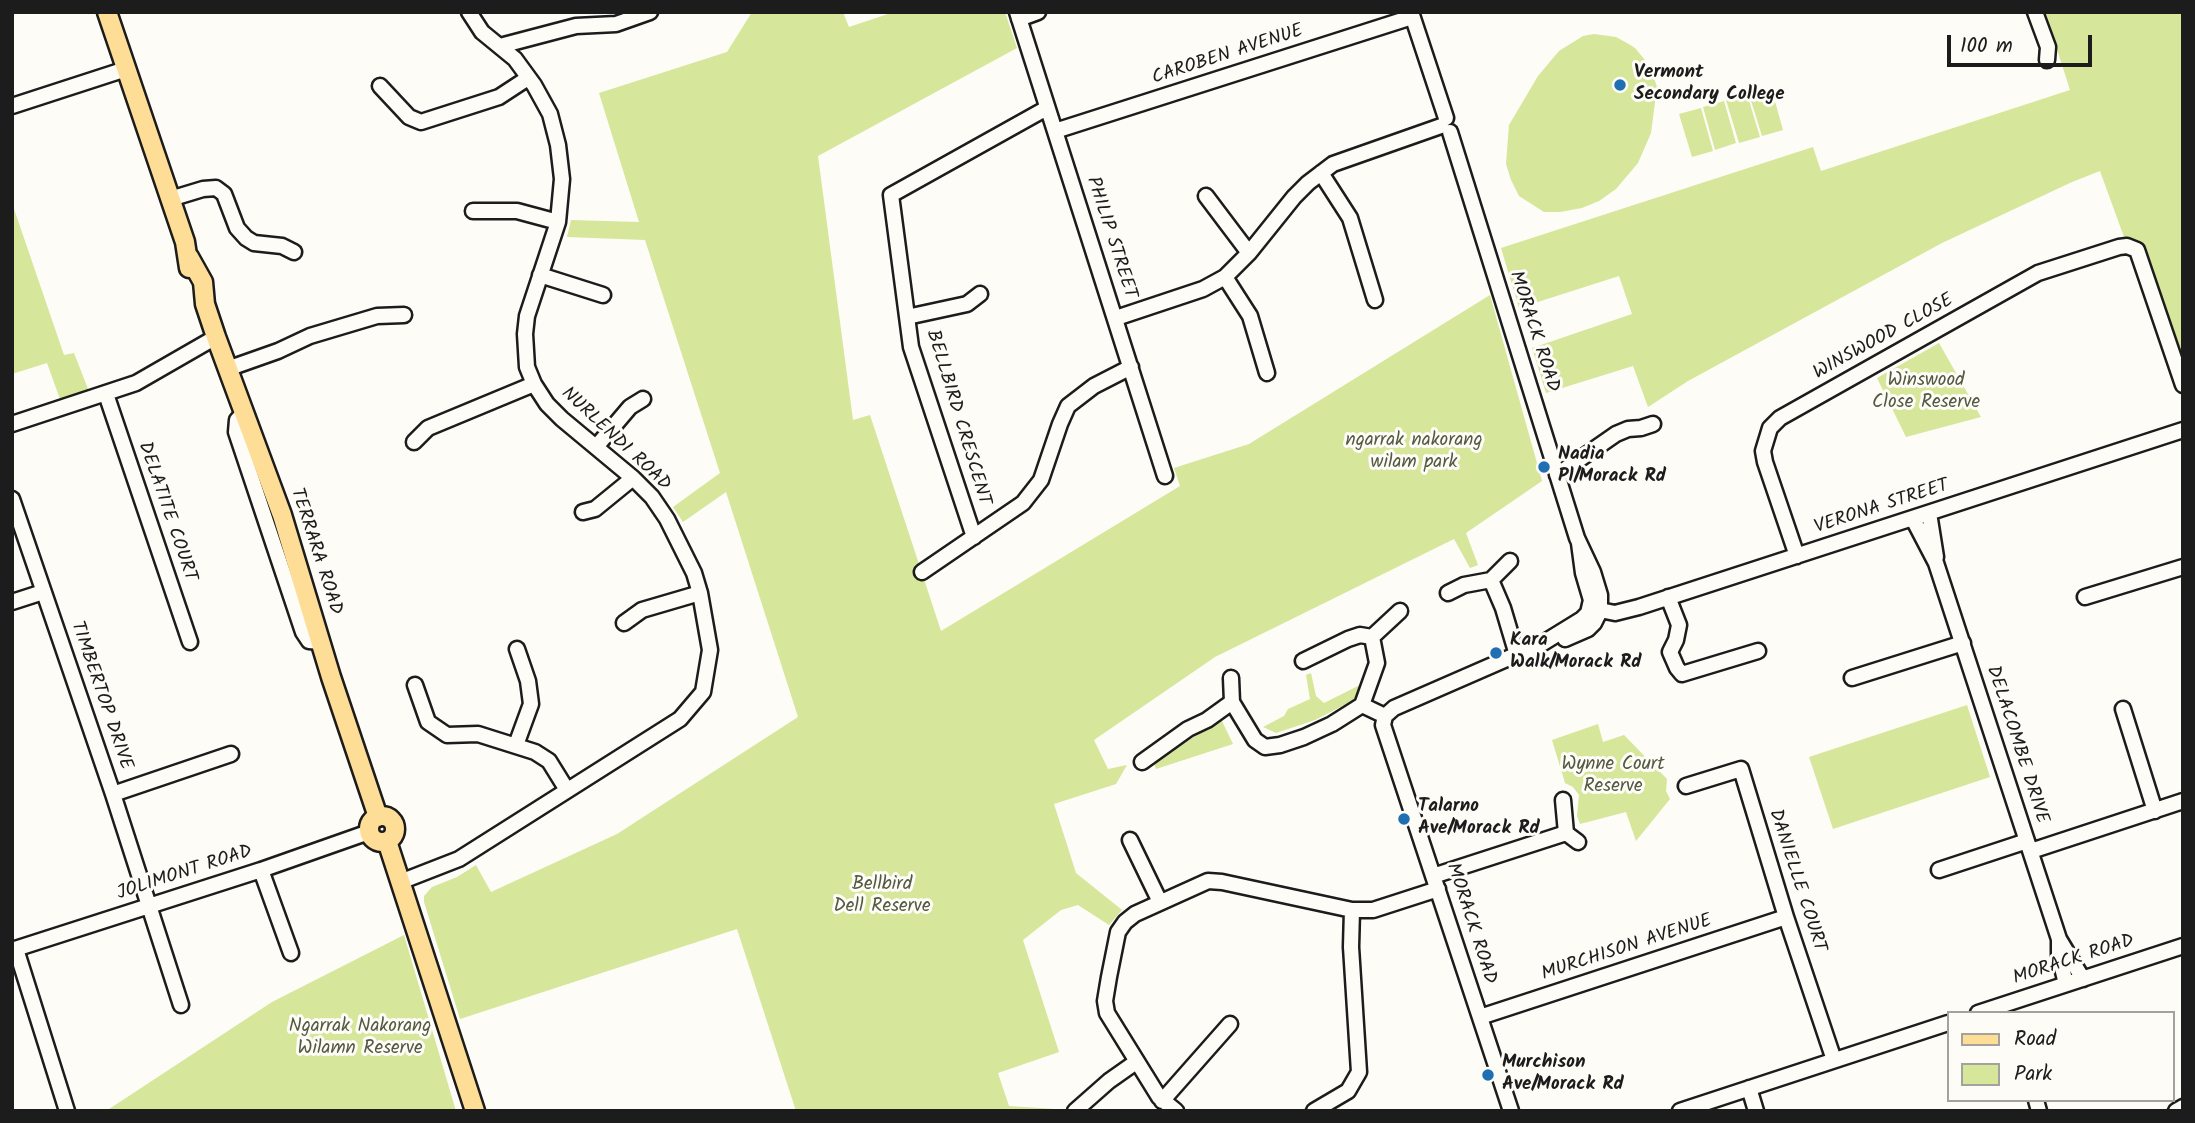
<!DOCTYPE html>
<html>
<head>
<meta charset="utf-8">
<style>
  body { margin:0 }
  #map { position:relative; width:2195px; height:1123px; overflow:hidden; background:#fdfcf7; font-family:Kalam,sans-serif }
  canvas { display:block }
  .frame { position:absolute; inset:0; border:14px solid #1c1c1c; pointer-events:none }
  .legend { position:absolute; left:1947px; top:1011px; width:228px; height:91px; box-sizing:border-box; background:#fdfcf7; border:2px solid #a3a29f; margin:0; padding:9px 12px; list-style:none; font-size:21px; color:#1c1c1c }
  .legend li { display:flex; align-items:center; gap:14px; height:35px }
  .legend b { width:35px; border:2px solid #a3a29f }
  .scale { position:absolute; left:1947px; top:35px; width:145px; height:32px; box-sizing:border-box; border:4px solid #1c1c1c; border-top:0; padding-left:9px; font-size:21px; line-height:24px; white-space:nowrap; color:#1c1c1c; -webkit-text-stroke:5px #fdfcf7; paint-order:stroke }
</style>
</head>
<body>
<div id="map">
<canvas width="2195" height="1123"></canvas>
<div class="frame"></div>
<ul class="legend">
<li><b style="height:9px;background:#fedd96"></b>Road</li>
<li><b style="height:19px;background:#d6e69a"></b>Park</li>
</ul>
<div class="scale">100 m</div>
</div>
<script>
const g = document.querySelector('canvas').getContext('2d');
g.lineJoin = 'round';
function fillPath(path, color) { g.fillStyle = color; g.fill(path, 'evenodd'); }
const toPath = rows => new Path2D(rows.map(r => 'M' + r).join(''));
function strokePath(path, color, width, dash) { g.strokeStyle = color; g.lineWidth = width; g.lineCap = dash ? 'butt' : 'round'; g.setLineDash(dash || []); g.stroke(path); }
function write(font, color, halo, rows, align = 'center') {
  g.font = font + ' Kalam,sans-serif'; g.lineWidth = 6; g.setLineDash([]); g.textBaseline = 'middle'; g.strokeStyle = halo; g.fillStyle = color; for (const [text, x, y, turn = 0] of rows) {
    g.save(); g.translate(x, y); g.rotate((+turn || 0) * Math.PI / 180); g.textAlign = isNaN(turn) ? turn : align; if (halo) g.strokeText(text, 0, 0); g.fillText(text, 0, 0); g.restore();
  }
}
const green = toPath([
  [752,12,843,12,849,27,894,12,1005,12,1017,48,818,156,853,420,870,415,941,631,1180,486,1174,468,1249,444,1490,295,1542,481,1466,533,1478,565,1470,568,1454,539,1215,657,1094,740,1108,769,1127,765,1116,784,1054,804,1076,873,1122,910,1109,925,1078,905,1061,910,1023,940,1059,1052,998,1073,1009,1106,1055,1109,1054,1111,796,1111,737,929,460,1019,424,902,424,896,432,887,457,877,476,865,491,892,617,834,798,717,726,492,683,522,673,507,720,473,645,240,567,237,571,220,639,222,599,93,727,52],
  [2045,12,2183,12,2183,362,2148,254,2142,245,2124,237,2100,171,2072,182,1942,243,1688,381,1648,407,1633,366,1546,393,1532,348,1632,314,1619,276,1519,308,1501,248,1813,147,1821,171,2070,90],
  [1594,34,1616,37,1627,43,1635,48,1650,66,1657,87,1651,133,1638,163,1616,189,1599,201,1582,208,1560,212,1544,212,1519,196,1511,180,1506,164,1509,125,1538,76,1559,51,1583,36],
  [1771,87,1783,130,1762,136,1749,94],
  [1747,94,1760,137,1739,143,1726,100],
  [1724,101,1736,143,1715,150,1703,107],
  [1701,108,1713,151,1692,157,1679,114],
  [12,203,64,355,74,353,90,394,61,402,47,363,12,374],
  [1939,343,1981,417,1906,437,1877,378],
  [1311,673,1316,696,1324,703,1360,685,1354,700,1315,720,1276,733,1263,727,1284,716,1288,709,1310,699,1306,675],
  [1967,705,1990,777,1833,829,1809,757],
  [1221,719,1233,744,1156,769,1154,763],
  [1598,724,1603,742,1624,735,1667,779,1666,791,1670,799,1636,841,1626,812,1580,824,1577,816,1579,795,1573,787,1565,783,1552,740],
  [404,935,456,1111,106,1111,272,1002]
]);
const minor = toPath([
  [1017,12,1165,476],
  [1411,12,1446,118],
  [2035,12,2048,47,2047,60],
  [1019,19,1038,12],
  [500,46,576,26,616,24,650,12],
  [380,86,409,117,421,122,499,97,528,78],
  [12,106,126,69],
  [1055,131,1412,17],
  [1450,132,1577,538,1593,572,1600,595,1600,611,1594,623,1588,629,1565,639],
  [1321,173,1350,218,1375,300],
  [1206,196,1249,253],
  [170,199,203,189,216,188,224,194,237,228,246,238,254,243,282,246,294,252],
  [473,211,517,211,558,222],
  [540,275,603,295],
  [1225,277,1250,316,1267,373],
  [907,317,967,304,980,294],
  [1116,318,1203,289,1225,277,1249,253,1294,197,1308,183,1333,164,1441,126],
  [227,369,278,351,310,336,377,316,404,315],
  [106,394,190,642],
  [243,414,237,420,236,432,303,632,309,641,321,642],
  [12,424,136,383,216,337],
  [414,442,428,428,534,384],
  [596,447,630,407,643,399],
  [1557,475,1616,434,1628,429,1641,428,1653,424],
  [12,499,113,794,181,1005],
  [583,512,595,509,633,478],
  [1929,513,1936,557],
  [1913,519,1936,563,2059,939,2083,979],
  [974,537,911,347,891,195,1047,108],
  [1797,556,1765,462,1763,451,1770,428,1780,418,2038,273,2119,247,2127,246,2137,250,2183,385],
  [922,572,1023,503,1041,480,1060,424,1068,406,1094,386,1131,367],
  [1491,580,1503,608,1517,655],
  [1448,593,1464,585,1491,580,1510,561],
  [1668,597,1679,625,1676,640,1670,652,1677,668,1682,674,1758,651],
  [2085,597,2183,567],
  [12,602,43,592],
  [1590,608,1615,613,1639,607,2183,430],
  [624,623,642,610,700,593],
  [1372,637,1400,611],
  [1303,661,1348,639,1360,635,1372,637,1377,663,1362,705],
  [1231,678,1232,702],
  [1852,678,1963,643],
  [415,685,428,722,447,735,478,734,535,752,549,761,567,790],
  [2123,709,2155,811],
  [516,745,531,704,528,681,517,649],
  [1142,762,1188,729,1207,720,1232,702,1255,740,1265,747,1280,745,1304,737,1332,724,1362,705,1385,716],
  [1686,786,1741,769,1786,917,1834,1060],
  [113,794,231,754],
  [1566,833,1578,842],
  [1130,840,1160,902],
  [2031,851,2183,801],
  [261,870,291,953],
  [1939,870,2027,841],
  [1433,876,1566,833,1563,800],
  [400,882,459,859,680,719,703,692,710,650,700,593,694,573,667,519,652,497,633,478,562,419,547,404,534,384,527,367,525,334,527,316,558,222,562,179,558,145,550,114,534,85,515,59,482,32,469,12],
  [2059,939,2059,955,2066,984],
  [16,949,67,1111],
  [12,950,261,870,369,832],
  [1978,1013,2183,946],
  [1480,1017,1786,917],
  [1749,1088,1756,1111],
  [2036,1100,2039,1111],
  [1162,1101,1230,1024],
  [1075,1111,1109,1081,1136,1062],
  [1176,1111,1159,1097,1107,1013,1105,1001,1109,977,1118,932,1125,922,1135,914,1208,881,1222,882,1352,910,1373,910,1438,889],
  [1314,1111,1348,1091,1359,1072,1351,947,1352,910],
  [1511,1111,1383,725,1385,716,1394,708,1543,643,1582,619,1588,613,1591,600,1583,573,1579,543],
  [1680,1111,1948,1023],
  [2176,1111,2183,1107]
]);
const major = toPath([
  [107,12,185,242,189,268],
  [189,257,203,282,205,304,216,337,282,515,331,677,378,817],
  '369 829a13 13 0 1 1 26 0a13 13 0 1 1-26 0Z',
  [387,841,475,1111]
]);
const markers = [
  [1620,85,7,"#1f6fb2"],
  [1544,467,7,"#1f6fb2"],
  [1496,653,7,"#1f6fb2"],
  [1404,819,7,"#1f6fb2"],
  [1488,1075,7,"#1f6fb2"]
];
const streetNames = [
  ["CAROBEN AVENUE",1228,56,-18],
  ["PHILIP STREET",1110,238,72],
  ["MORACK ROAD",1533,332,72],
  ["WINSWOOD CLOSE",1884,338,-29],
  ["BELLBIRD CRESCENT",957,418,73],
  ["NURLENDI ROAD",615,440,43],
  ["VERONA STREET",1882,508,-18],
  ["DELATITE COURT",166,512,71],
  ["TERRARA ROAD",315,552,72],
  ["TIMBERTOP DRIVE",100,696,71],
  ["DELACOMBE DRIVE",2016,745,72],
  ["JOLIMONT ROAD",185,874,-18],
  ["DANIELLE COURT",1796,881,72],
  ["MORACK ROAD",1470,924,72],
  ["MURCHISON AVENUE",1627,949,-18],
  ["MORACK ROAD",2074,961,-18]
];
const poiNames = [
  ["Vermont",1634,74],
  ["Secondary College",1634,96],
  ["Nadia",1558,456],
  ["Pl/Morack Rd",1558,478],
  ["Kara",1510,642],
  ["Walk/Morack Rd",1510,664],
  ["Talarno",1418,808],
  ["Ave/Morack Rd",1418,830],
  ["Murchison",1502,1064],
  ["Ave/Morack Rd",1502,1086]
];
const parkNames = [
  ["Winswood",1926,382],
  ["Close Reserve",1926,404],
  ["ngarrak nakorang",1414,442],
  ["wilam park",1414,464],
  ["Wynne Court",1613,766],
  ["Reserve",1613,788],
  ["Bellbird",882,886],
  ["Dell Reserve",882,908],
  ["Ngarrak Nakorang",360,1028],
  ["Wilamn Reserve",360,1050]
];
fillPath(green, '#d6e69a');
strokePath(minor, '#1c1c1c', 19);
strokePath(major, '#1c1c1c', 23);
strokePath(minor, '#fdfcf7', 14);
strokePath(major, '#fedd96', 18);
for (const [x, y, r, color] of markers) { const dot = new Path2D(); dot.arc(x, y, r, 0, 2 * Math.PI); g.fillStyle = color; g.fill(dot); strokePath(dot, '#fdfcf7', 2.5); }
write('19px', '#1c1c1c', '#fdfcf7', streetNames);
write('bold 19px', '#1c1c1c', '#fdfcf7', poiNames, 'left');
write('19px', '#545942', '#fdfcf7', parkNames);
</script>
</body>
</html>
